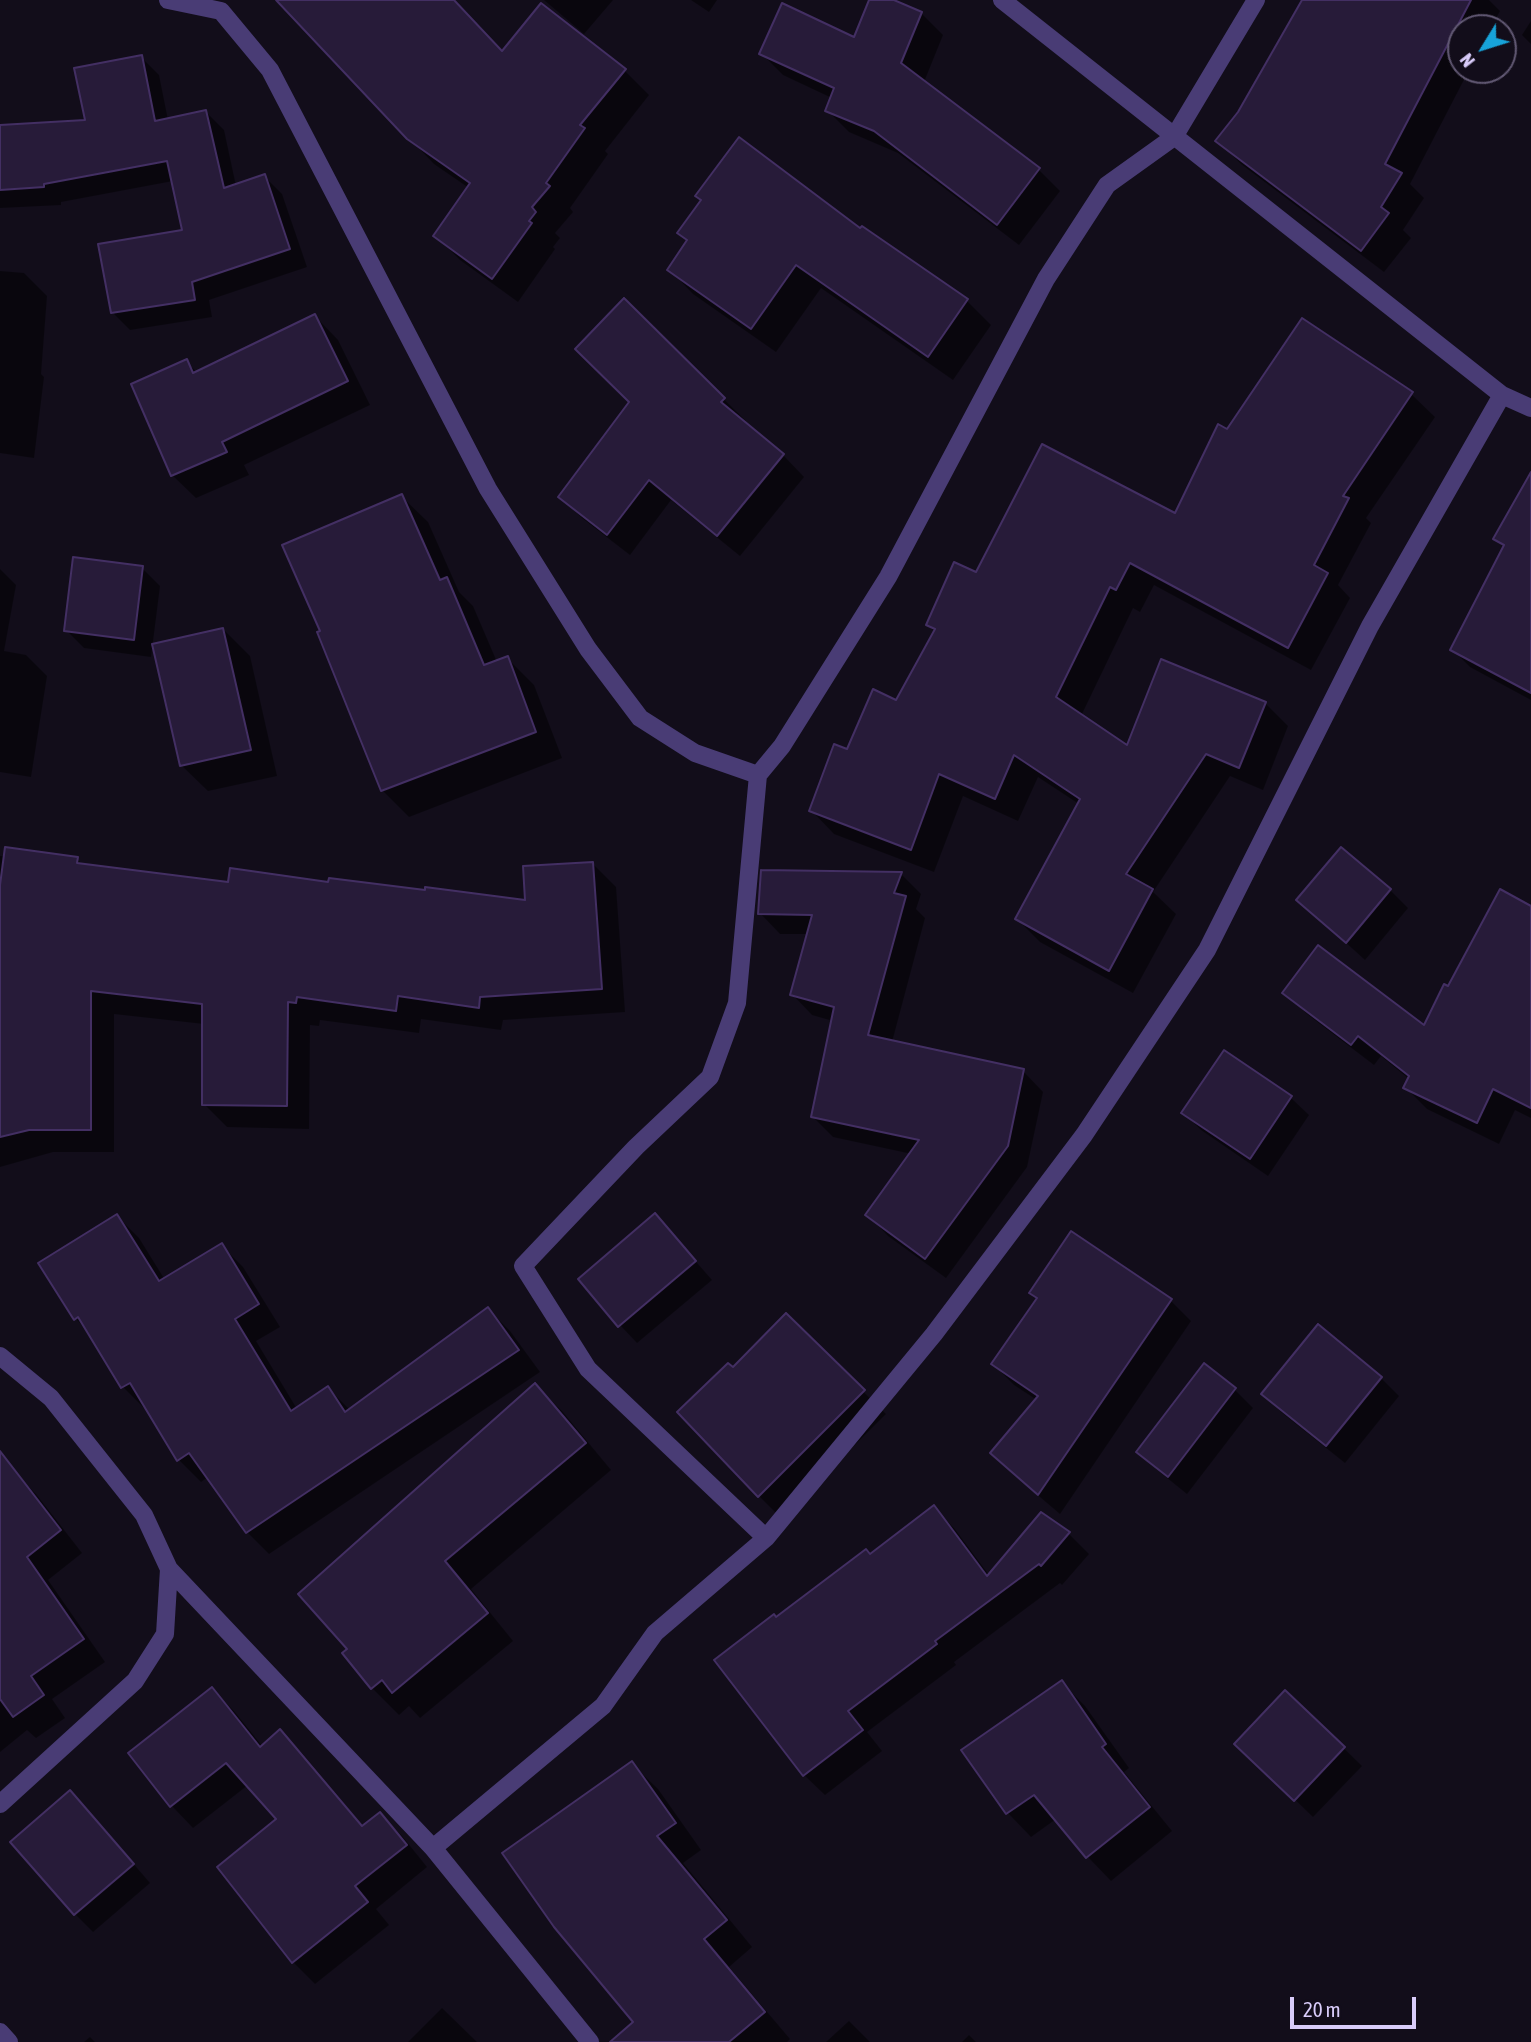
<!DOCTYPE html>
<html>
<head>
<meta charset="utf-8">
<style>
  body { margin:0 }
  #map { position:relative; width:1531px; height:2042px; overflow:hidden; background:#120d1a; font-family:"Asap Condensed",sans-serif }
  canvas { display:block }
  .north { position:absolute; left:1447px; top:14px; width:70px; height:70px; box-sizing:border-box; background:#120d1a; border:2px solid #625974; border-radius:50%; rotate:232deg; font-size:19px; font-weight:700; line-height:28px; text-align:center; color:#d9ccfa }
  .north::after { content:''; display:block; margin:auto; width:24px; height:32px; background:#17a3da; clip-path:polygon(50% 0,100% 100%,50% 72%,0 100%) }
  .scale { position:absolute; left:1290px; top:1997px; width:126px; height:32px; box-sizing:border-box; border:4px solid #d9ccfa; border-top:0; padding-left:9px; font-size:21px; line-height:24px; white-space:nowrap; color:#d9ccfa; -webkit-text-stroke:5px #120d1a; paint-order:stroke }
</style>
</head>
<body>
<div id="map">
<canvas width="1531" height="2042"></canvas>
<div class="north">N</div>
<div class="scale">20 m</div>
</div>
<script>
const g = document.querySelector('canvas').getContext('2d');
g.lineJoin = 'round';
function fillPath(path, color) { g.fillStyle = color; g.fill(path, 'evenodd'); }
const toPath = rows => new Path2D(rows.map(r => 'M' + r).join(''));
function strokePath(path, color, width, dash) { g.strokeStyle = color; g.lineWidth = width; g.lineCap = dash ? 'butt' : 'round'; g.setLineDash(dash || []); g.stroke(path); }
const shadow = toPath([
  [277,0,453,0,503,53,624,70,649,95,605,151,608,154,570,208,573,212,555,233,560,238,553,247,555,249,518,302,460,260,435,235,469,188,434,164],
  [544,0,613,0,584,34],
  [691,0,717,0,709,12],
  [871,0,889,0,921,13,943,35,924,82,1039,170,1060,191,1019,245,898,153,849,132,827,110,832,98,783,75,761,53,855,40],
  [1316,0,1489,0,1500,11,1491,28,1461,28,1461,70,1469,70,1410,184,1424,198,1403,230,1411,238,1384,272,1241,164,1218,141],
  [1531,21,1531,44,1522,35],
  [141,57,159,75,168,120,206,112,224,130,236,186,264,176,282,194,307,267,209,300,212,317,130,330,112,312,184,231,173,181,61,202,61,205,0,208,0,127,87,121],
  [861,231,967,301,991,325,953,380,821,288,776,352,693,294,669,269,688,242,680,233],
  [0,271,24,273,47,296,41,374,44,377,34,458,0,453],
  [624,301,746,421,743,423,783,455,804,477,740,556,671,500,630,555,582,518,560,497,631,402],
  [315,316,338,340,370,405,244,465,249,475,196,498,172,475,186,362,198,373],
  [1411,394,1435,417,1366,518,1371,523,1338,585,1350,598,1311,670,1154,585,1140,612,1133,608,1081,716,1128,747,1265,703,1288,726,1263,790,1230,776,1153,892,1176,914,1133,993,1040,942,1017,919,1079,804,1038,777,1018,821,963,796,934,872,834,834,811,810,847,751,897,702,935,632,928,625,977,575,1176,515,1228,431],
  [1531,476,1531,700,1470,667,1452,649,1505,548,1495,539],
  [401,496,428,522,459,592,473,606,497,662,507,658,534,685,562,758,409,817,382,790],
  [142,568,160,586,151,657,84,648,66,630],
  [0,569,16,585,4,651,26,655,47,676,31,777,0,772],
  [223,629,250,656,277,776,208,791,181,765],
  [1342,850,1390,890,1408,908,1365,960,1299,900],
  [0,856,77,859,84,866,229,884,330,884,527,902,593,864,616,887,625,1012,503,1020,501,1030,421,1019,419,1033,320,1020,319,1026,310,1025,309,1129,227,1127,204,1104,204,1024,114,1014,114,1152,53,1152,0,1167],
  [901,874,921,894,916,909,925,918,892,1042,1023,1071,1043,1092,1027,1167,946,1278,888,1236,868,1215,912,1154,833,1137,812,1116,833,1021,812,1015,792,994,808,934,780,934,760,913],
  [1531,908,1531,1118,1515,1110,1499,1144,1427,1109,1405,1087,1409,1079,1381,1056,1374,1065,1307,1014,1285,993,1425,1028,1449,989],
  [1291,1098,1309,1115,1268,1176,1201,1130,1183,1112],
  [655,1215,712,1280,637,1343,620,1325],
  [117,1216,139,1238,165,1280,221,1245,243,1267,280,1327,256,1341,297,1409,328,1388,350,1410,488,1309,510,1331,540,1372,269,1554,247,1532,208,1477,201,1482,179,1460,147,1407,145,1409,123,1387,90,1333,76,1319],
  [1031,1293,1170,1300,1191,1321,1060,1514,1013,1474,992,1453,1037,1400,1014,1385,993,1364,1038,1300],
  [786,1316,886,1414,781,1518,759,1496,733,1370],
  [1204,1366,1235,1390,1253,1408,1187,1494,1156,1469,1138,1451],
  [1381,1378,1399,1396,1345,1463,1281,1412,1263,1394],
  [535,1385,562,1411,611,1470,471,1589,513,1641,420,1718,409,1706,399,1715,372,1688,345,1654],
  [14,1472,36,1494,82,1553,48,1580,105,1662,52,1699,65,1718,36,1738,27,1730,0,1752,0,1483],
  [934,1508,954,1528,989,1575,1069,1534,1089,1554,1062,1585,1060,1583,954,1662,956,1665,867,1732,882,1751,825,1795,804,1775,777,1619,870,1556],
  [1062,1683,1085,1706,1129,1768,1124,1772,1172,1831,1111,1881,1088,1857,1056,1819,1031,1837,1008,1813,964,1750],
  [212,1689,234,1711,263,1747,280,1732,302,1753,364,1827,380,1814,402,1836,427,1867,376,1909,389,1925,315,1984,293,1962,219,1867,279,1819,248,1785,193,1828,172,1806,130,1754],
  [1286,1692,1362,1766,1313,1817,1255,1761],
  [631,1763,658,1789,701,1850,683,1863,752,1947,729,1967,790,2039,787,2042,647,2042,635,2023],
  [87,1810,150,1883,93,1932,75,1914,13,1842],
  [442,2008,477,2042,408,2042],
  [849,2021,870,2042,826,2042],
  [969,2035,976,2042,962,2042],
  [90,2037,95,2042,84,2042]
]);
const building = toPath([
  [276,0,454,0,502,51,541,3,626,69,580,125,585,128,546,183,550,186,532,207,536,212,529,221,532,223,492,279,433,236,470,183,407,139,276,0],
  [869,0,894,0,922,12,901,63,1040,168,997,225,874,131,825,111,834,88,759,54,782,3,854,37,869,0],
  [1302,0,1471,0,1385,164,1402,173,1381,207,1389,213,1361,251,1215,141,1238,112,1302,0],
  [142,55,155,121,206,110,224,188,265,174,290,249,192,282,195,300,111,313,98,244,182,230,167,161,44,184,44,187,0,190,0,125,85,120,74,68,142,55],
  [739,137,860,228,862,226,968,299,928,357,796,265,751,329,667,270,687,240,677,233,701,200,695,196,739,137],
  [624,298,725,398,721,402,784,454,717,536,649,480,607,535,558,497,629,402,575,349,624,298],
  [315,314,348,381,222,442,227,452,171,476,131,384,187,359,193,373,315,314],
  [1302,318,1413,392,1343,496,1349,498,1314,565,1328,573,1288,648,1130,563,1116,590,1110,587,1056,697,1127,745,1161,659,1266,702,1239,768,1206,754,1126,874,1153,889,1109,971,1015,919,1080,799,1014,755,995,799,939,774,911,850,809,811,834,744,847,749,873,689,896,700,935,629,926,625,954,562,976,572,1042,444,1175,513,1218,424,1227,429,1302,318],
  [1531,472,1531,693,1450,650,1504,545,1493,539,1531,472],
  [402,494,440,580,447,577,484,665,508,656,536,732,381,791,317,632,320,631,282,545,402,494],
  [73,557,143,566,134,640,64,631,73,557],
  [223,628,251,750,180,766,152,644,223,628],
  [5,847,78,857,77,863,228,882,230,868,328,882,329,878,425,890,425,887,525,900,523,866,593,862,602,989,480,997,479,1008,398,996,396,1011,297,997,296,1003,288,1002,287,1106,202,1105,202,1004,91,991,91,1130,29,1130,0,1137,0,885,5,847],
  [1341,847,1391,889,1346,943,1296,900,1341,847],
  [761,870,902,872,894,893,906,896,868,1035,1024,1069,1008,1146,925,1259,865,1215,919,1140,811,1117,834,1007,790,995,812,915,758,914,761,870],
  [1500,889,1531,906,1531,1108,1493,1089,1477,1123,1403,1088,1409,1076,1358,1036,1351,1045,1282,993,1318,945,1424,1025,1444,984,1448,986,1500,889],
  [1224,1050,1292,1096,1250,1159,1181,1113,1224,1050],
  [655,1213,696,1261,618,1327,578,1279,655,1213],
  [117,1214,159,1281,222,1243,259,1304,235,1319,291,1411,328,1386,345,1412,488,1307,519,1350,246,1533,189,1453,177,1461,130,1383,121,1388,78,1317,74,1320,38,1263,117,1214],
  [1071,1231,1172,1299,1038,1495,990,1453,1038,1396,991,1364,1037,1298,1029,1293,1071,1231],
  [786,1313,865,1390,758,1497,677,1412,728,1363,733,1367,786,1313],
  [1318,1324,1382,1377,1326,1446,1261,1394,1318,1324],
  [1204,1363,1236,1388,1168,1477,1136,1452,1204,1363],
  [535,1383,586,1443,445,1561,488,1613,392,1693,382,1680,371,1689,342,1653,347,1649,298,1594,535,1383],
  [0,1451,61,1530,27,1557,84,1639,31,1676,44,1695,13,1717,0,1699,0,1451],
  [934,1505,987,1576,1041,1512,1070,1532,1041,1566,1039,1564,935,1641,937,1644,848,1711,863,1730,803,1776,714,1660,774,1614,776,1617,866,1549,870,1554,934,1505],
  [1062,1680,1106,1744,1102,1747,1150,1807,1086,1858,1034,1795,1006,1814,961,1750,1062,1680],
  [212,1687,260,1747,280,1729,362,1826,380,1812,407,1845,355,1886,368,1902,292,1963,217,1867,276,1819,226,1763,170,1807,128,1753,212,1687],
  [1285,1690,1345,1747,1294,1801,1234,1744,1285,1690],
  [632,1761,676,1823,657,1836,727,1920,704,1939,765,2012,729,2042,610,2042,633,2022,554,1927,502,1853,632,1761],
  [70,1790,134,1864,74,1915,10,1842,70,1790]
]);
const street = toPath([
  [168,0,221,11,270,70,488,489,588,649,640,718,695,753,758,775,737,1003,710,1077,636,1147,523,1266,588,1369,766,1538],
  [1002,0,1502,395,1531,408],
  [758,775,782,746,888,577,1046,279,1107,185,1174,137,1256,0],
  [0,1356,51,1398,144,1515,169,1569,433,1848,590,2042],
  [0,1804,135,1681,165,1634,169,1569],
  [433,1848,603,1706,655,1633,766,1538,934,1334,1084,1135,1207,950,1370,626,1502,395],
  [0,2032,9,2042]
]);
fillPath(shadow, '#0007');
fillPath(building, '#271b39');
strokePath(building, '#432f63', 2);
strokePath(street, '#493c75', 18);
</script>
</body>
</html>
